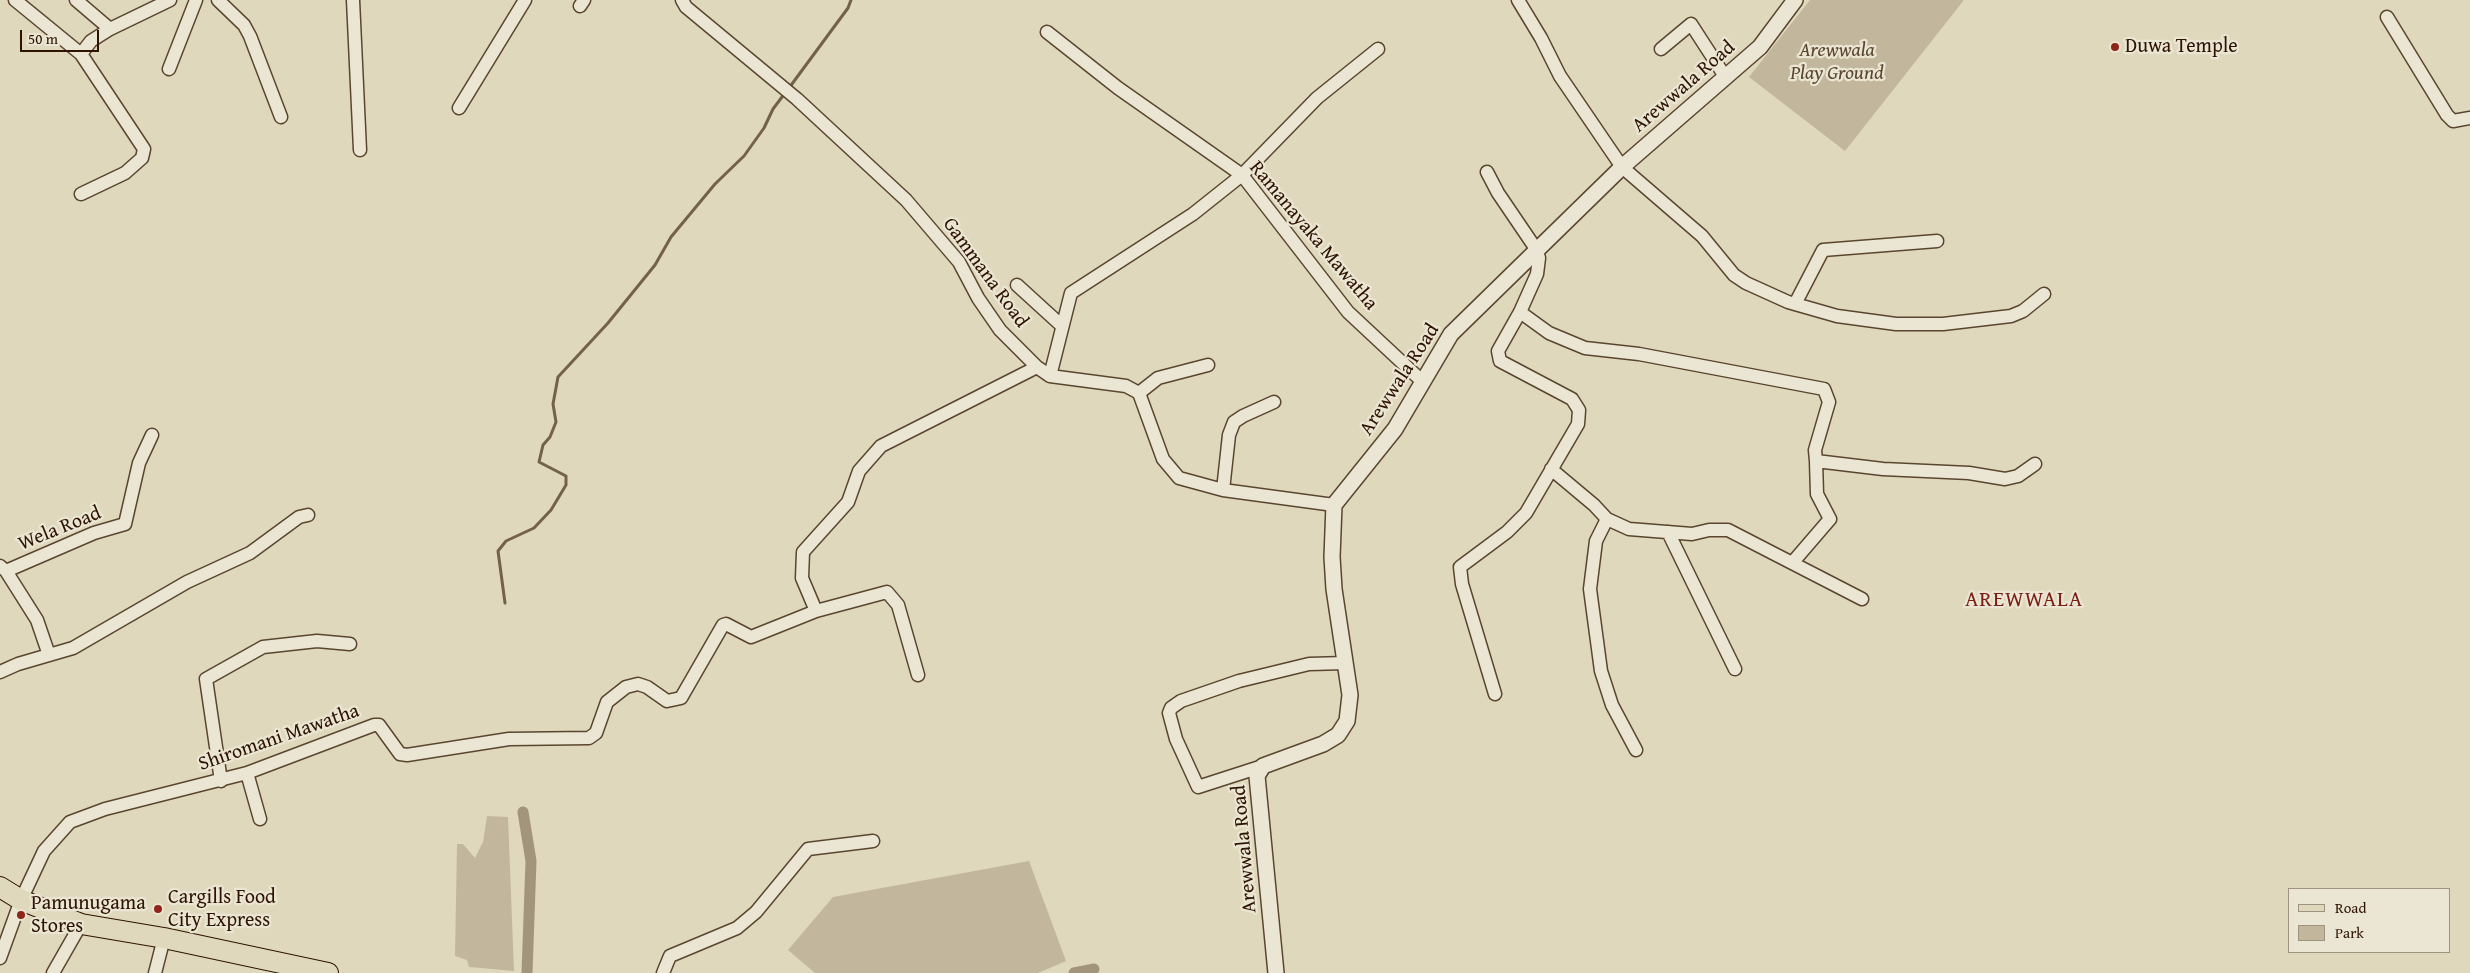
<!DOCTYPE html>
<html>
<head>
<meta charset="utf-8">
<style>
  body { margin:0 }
  #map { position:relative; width:2470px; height:973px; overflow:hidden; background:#e0d8bc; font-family:"Gentium Book Plus",serif }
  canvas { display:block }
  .legend { position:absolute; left:2288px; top:888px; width:162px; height:65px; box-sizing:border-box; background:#ebe6d3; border:1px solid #9f927f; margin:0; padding:6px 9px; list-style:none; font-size:15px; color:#2e1400 }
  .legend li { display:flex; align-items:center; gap:10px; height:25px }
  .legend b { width:25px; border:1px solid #9f927f }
  .scale { position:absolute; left:20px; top:30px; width:79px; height:22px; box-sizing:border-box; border:2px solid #2e1400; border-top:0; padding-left:6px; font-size:15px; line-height:18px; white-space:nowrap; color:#2e1400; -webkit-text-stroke:4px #ebe6d3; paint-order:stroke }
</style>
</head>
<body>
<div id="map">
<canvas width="2470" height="973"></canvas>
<ul class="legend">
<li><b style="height:6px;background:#e0d8bc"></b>Road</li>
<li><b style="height:14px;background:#c2b79c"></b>Park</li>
</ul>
<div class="scale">50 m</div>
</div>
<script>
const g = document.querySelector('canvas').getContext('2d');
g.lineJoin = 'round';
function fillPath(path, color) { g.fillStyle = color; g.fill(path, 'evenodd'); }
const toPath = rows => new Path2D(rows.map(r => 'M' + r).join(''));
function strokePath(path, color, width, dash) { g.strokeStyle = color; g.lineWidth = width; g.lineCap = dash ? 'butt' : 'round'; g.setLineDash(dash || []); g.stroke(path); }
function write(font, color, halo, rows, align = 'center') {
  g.font = font + ' "Gentium Book Plus",serif'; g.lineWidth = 4.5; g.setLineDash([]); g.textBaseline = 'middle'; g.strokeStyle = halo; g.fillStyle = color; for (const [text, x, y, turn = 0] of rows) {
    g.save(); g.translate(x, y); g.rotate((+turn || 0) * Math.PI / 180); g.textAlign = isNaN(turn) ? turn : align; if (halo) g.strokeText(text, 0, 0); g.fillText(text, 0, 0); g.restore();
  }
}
const green = toPath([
  [1810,0,1964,0,1845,151,1749,77],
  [487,816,508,817,514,971,469,967,467,960,455,956,457,844,463,844,475,858,483,842],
  [1029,861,1066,961,1038,973,815,973,788,950,833,897]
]);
const stream = toPath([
  [789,88,848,8,851,0],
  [505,603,498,551,506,541,534,528,551,510,566,485,566,476,539,462,543,445,550,437,556,422,553,404,558,377,608,323,655,265,671,237,715,184,744,156,764,128,773,109,785,93]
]);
const canal = toPath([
  [523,812,531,861,527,973],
  [1074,973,1094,969]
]);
const minor = toPath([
  [15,0,81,54,144,149,142,158,125,173,81,194],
  [76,0,110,29],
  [218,0,244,25,250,36,281,117],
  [353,0,360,150],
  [682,0,686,7,797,99,906,200,959,262,978,298,1000,330,1037,367,1050,376,1126,386,1139,393,1163,459,1179,478,1223,490,1334,505],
  [1518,0,1541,38,1560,76,1622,167,1702,236,1734,275,1746,283,1788,302,1837,316,1896,324,1943,324,2011,316,2023,311,2044,294],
  [580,6,584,0],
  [2387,17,2447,115,2453,121,2470,118],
  [1047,32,1118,88,1242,175,1348,312,1423,382],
  [1661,49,1691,24,1726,78],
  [81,54,91,41,110,29,170,0],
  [169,69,196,0],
  [459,108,525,0],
  [1487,172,1498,193,1536,249,1539,258,1537,274,1520,312,1498,351,1500,361,1572,399,1579,410,1578,424,1526,513,1507,532,1460,567,1462,584,1495,694],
  [1017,285,1062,326],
  [1795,304,1823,250,1937,241],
  [1520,312,1549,333,1585,348,1639,354,1824,389,1829,402,1815,450,1816,461,1883,469,1969,473,2005,479,2018,476,2035,464],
  [1050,376,1071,293,1193,214,1242,175,1317,98,1378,49],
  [1139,393,1158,378,1208,365],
  [1551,469,1594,505,1607,519,1629,529,1692,534,1709,530,1728,530,1862,599],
  [1223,490,1229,435,1234,422,1243,416,1274,402],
  [1607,519,1596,541,1590,589,1601,671,1612,705,1636,750],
  [1668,532,1735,669],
  [1793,562,1830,519,1817,494,1816,461],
  [0,566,6,571,37,620,49,655],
  [6,571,94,533,125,524,139,463,152,435],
  [816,611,802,578,803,552,848,502,859,471,881,446,1037,367],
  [0,672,18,664,73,648,187,582,250,553,299,517,308,515],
  [1263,766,1198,787,1176,739,1169,713,1171,708,1181,701,1239,681,1309,664,1346,663],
  [247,773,260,819],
  [221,781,206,679,263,647,317,641,350,644],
  [0,958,21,900,44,851,70,822,105,809,247,773,374,725,379,725,400,754,407,755,509,739,589,738,596,733,607,702,626,687,638,684,647,687,667,701,681,698,723,625,726,624,751,637,816,611,887,592,898,605,918,675],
  [53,973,81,924],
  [155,973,164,938],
  [663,973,670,956,737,928,756,912,808,849,873,841]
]);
const tertiary = toPath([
  [1276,973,1257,776,1263,766,1323,744,1338,735,1347,721,1350,695,1334,589,1332,557,1334,505,1395,429,1451,334,1622,167,1760,47,1795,0]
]);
const primary = toPath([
  [0,887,21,900,81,924,164,938,328,973]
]);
const markers = [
  [2115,47,5,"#8f2418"],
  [158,909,5,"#8f2418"],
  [21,915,5,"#8f2418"]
];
const poiNames = [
  ["Duwa Temple",2125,47],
  ["Cargills Food",168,898],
  ["City Express",168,921],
  ["Pamunugama",31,904],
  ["Stores",31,927]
];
const parkNames = [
  ["Arewwala",1837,51],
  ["Play Ground",1837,74]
];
const streetNames = [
  ["Arewwala Road",1684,87,-41],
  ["Ramanayaka Mawatha",1313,236,50],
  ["Gammana Road",985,273,54],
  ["Arewwala Road",1400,380,-57],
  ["Wela Road",60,529,-22],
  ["Shiromani Mawatha",279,738,-19],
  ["Arewwala Road",1245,849,-95]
];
const quarterNames = [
  ["AREWWALA",2024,600]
];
fillPath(green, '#c2b79c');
strokePath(stream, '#74614a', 3);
strokePath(canal, '#a3957c', 11);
strokePath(minor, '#5a452f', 15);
strokePath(tertiary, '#5a452f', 18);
strokePath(primary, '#2e1400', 22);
strokePath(minor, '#ebe6d3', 12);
strokePath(tertiary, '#ebe6d3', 15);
strokePath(primary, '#e0d8bc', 20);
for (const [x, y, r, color] of markers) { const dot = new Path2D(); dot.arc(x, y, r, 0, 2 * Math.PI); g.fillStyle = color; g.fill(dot); strokePath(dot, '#ebe6d3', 2); }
write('20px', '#2e1400', '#ebe6d3', poiNames, 'left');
write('italic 20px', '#5a452f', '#ebe6d3', parkNames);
write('20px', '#2e1400', '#ebe6d3', streetNames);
g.letterSpacing = '1px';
write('22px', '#7a1f14', '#ebe6d3', quarterNames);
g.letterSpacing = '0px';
</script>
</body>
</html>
